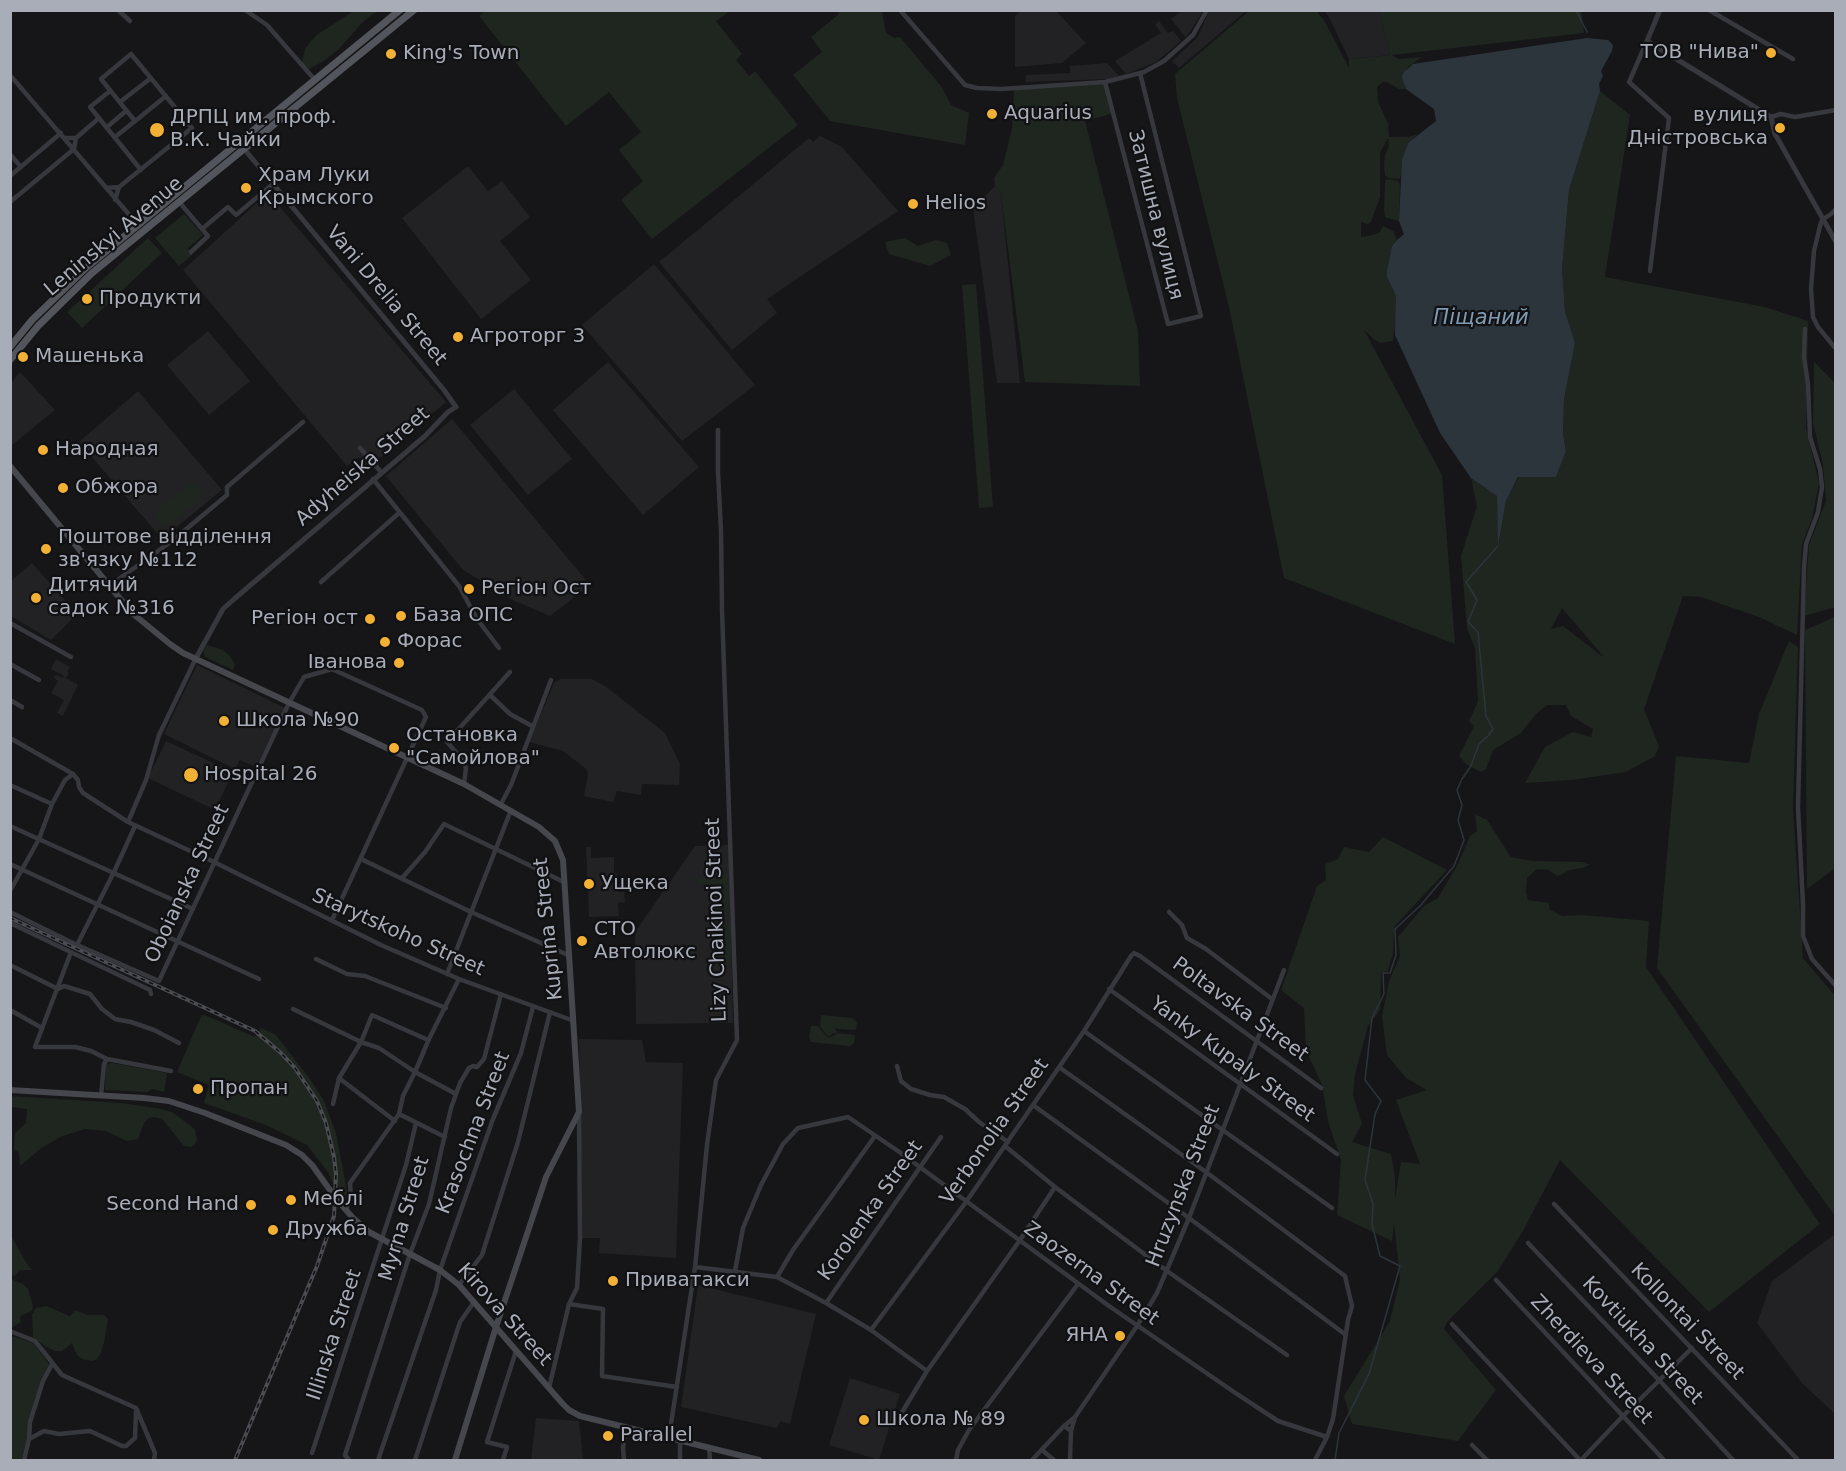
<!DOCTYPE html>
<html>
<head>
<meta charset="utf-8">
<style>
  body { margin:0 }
  #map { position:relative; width:1846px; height:1471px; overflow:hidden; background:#161618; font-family:"DejaVu Sans",sans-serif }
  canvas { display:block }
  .frame { position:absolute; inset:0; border:12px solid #a8adb8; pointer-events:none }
</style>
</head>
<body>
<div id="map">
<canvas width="1846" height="1471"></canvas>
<div class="frame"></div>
</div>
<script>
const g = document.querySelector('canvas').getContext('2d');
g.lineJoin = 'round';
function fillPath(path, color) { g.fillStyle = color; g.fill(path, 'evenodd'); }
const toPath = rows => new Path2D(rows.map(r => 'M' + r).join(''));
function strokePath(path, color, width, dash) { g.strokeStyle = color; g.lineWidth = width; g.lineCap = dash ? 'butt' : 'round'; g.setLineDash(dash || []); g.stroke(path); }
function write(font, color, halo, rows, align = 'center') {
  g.font = font + ' "DejaVu Sans",sans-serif'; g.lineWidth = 4.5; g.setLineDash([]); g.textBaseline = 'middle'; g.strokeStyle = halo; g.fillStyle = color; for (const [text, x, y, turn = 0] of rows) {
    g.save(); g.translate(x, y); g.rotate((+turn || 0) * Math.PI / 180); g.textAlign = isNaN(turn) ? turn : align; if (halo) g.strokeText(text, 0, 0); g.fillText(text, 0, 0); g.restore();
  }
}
const built = toPath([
  [1021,11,1056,11,1086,43,1062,63,1015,67,1015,16],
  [1182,11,1203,11,1186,38,1171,19],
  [1209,11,1246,11,1179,68,1172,61,1198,37],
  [1324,11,1379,11,1390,55,1349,59,1329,17],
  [1159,21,1168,33,1173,31,1181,41,1156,62,1126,74,1115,61,1161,33,1155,24],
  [1107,63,1119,76,1108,79,1026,82,1026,75,1070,73,1070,66],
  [820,136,842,147,898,211,767,299,777,313,732,350,659,262,809,138,813,142],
  [468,166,488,191,502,181,530,217,500,241,531,280,481,319,402,218],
  [995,186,1001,194,1020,383,997,383,973,208],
  [268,193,446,402,368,468,359,457,347,466,183,270],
  [654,264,755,385,682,441,582,325],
  [208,331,250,381,209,415,167,365],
  [608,362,699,467,643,515,553,410],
  [20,372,55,410,11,446,11,383],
  [514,389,572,459,528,495,470,425],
  [138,391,222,490,162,539,79,442],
  [452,419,590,585,550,616,515,601,463,570,386,476],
  [32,563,77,614,51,640,11,616,11,581],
  [56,659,70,667,67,672,69,673,67,677,65,677,78,685,63,716,57,713,64,700,51,693,58,681,54,678,56,675,63,678,64,676,51,669],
  [197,665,285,708,256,767,240,760,235,769,164,734],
  [561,679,592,679,605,686,665,733,680,764,679,785,642,784,641,795,617,791,613,802,584,796,588,774,586,769,563,751,529,742,554,683],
  [166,741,233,772,215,810,148,778],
  [729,845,733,1023,636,1024,635,932,695,846],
  [586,847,591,847,591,858,614,857,614,873,617,873,618,892,624,892,625,902,618,903,619,916,589,917],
  [579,1039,642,1040,646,1062,683,1063,676,1258,599,1253,600,1238,582,1238],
  [1835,1234,1835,1414,1802,1383,1757,1323,1772,1281],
  [698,1285,816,1314,790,1424,780,1421,777,1428,681,1407],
  [850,1378,900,1394,879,1460,829,1445],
  [536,1418,579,1421,583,1460,531,1460]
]);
const green = toPath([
  [354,11,380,11,371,15,361,24,338,50,322,62,309,69,306,67,302,62,305,49,311,41,318,34],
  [485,11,730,11,716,21,742,54,736,60,749,76,755,71,798,125,652,239,621,200,643,181,619,150,641,132,609,92,566,126,479,16],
  [837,11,882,11,886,33,894,38,900,37,941,86,951,105,969,113,965,145,830,121,793,75,822,52,811,37,839,14],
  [1249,11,1316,11,1324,20,1349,68,1349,59,1390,55,1379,11,1581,11,1584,33,1392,55,1399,59,1422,57,1408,67,1404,84,1406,89,1399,89,1387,82,1383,82,1377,87,1378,102,1388,123,1389,137,1408,137,1418,134,1408,143,1405,151,1400,179,1397,179,1388,178,1385,175,1384,165,1385,155,1389,146,1388,138,1380,153,1380,197,1371,222,1368,224,1361,222,1361,237,1374,235,1380,232,1383,226,1393,231,1397,240,1392,246,1387,270,1387,277,1396,296,1396,320,1393,341,1381,343,1375,340,1364,330,1442,475,1455,644,1284,578,1229,307,1177,98,1175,74],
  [1105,82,1114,113,1085,121,1138,331,1140,386,1025,382,1001,194,995,186,994,178,1003,165,1012,128,1014,88],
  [1600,91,1630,115,1605,277,1765,307,1808,321,1806,429,1819,483,1812,519,1802,544,1797,635,1759,617,1701,597,1683,596,1644,709,1659,746,1655,756,1626,772,1572,780,1525,783,1545,747,1573,732,1591,737,1593,729,1571,716,1566,705,1547,705,1536,714,1521,733,1493,750,1486,769,1481,772,1467,765,1459,756,1474,726,1469,721,1478,701,1475,649,1467,628,1461,556,1477,506,1471,478,1497,496,1499,542,1506,501,1519,477,1556,477,1566,451,1563,434,1564,399,1575,343,1565,311,1562,269,1565,234,1569,190],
  [1562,608,1603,656,1603,657,1563,626,1551,629],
  [1388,179,1398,181,1400,184,1399,221,1385,217,1384,211,1385,180],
  [184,214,203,235,188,248,192,255,179,266,155,238],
  [148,238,162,253,82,328,67,312],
  [905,238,918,246,936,240,947,243,951,255,930,266,889,254,885,242],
  [976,284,993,507,979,508,962,285],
  [1814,362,1835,383,1836,607,1804,616,1809,545,1826,501,1823,465,1813,423],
  [191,484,195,485,201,492,200,500,169,525,162,525,156,518,157,510],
  [1835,617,1835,858,1834,869,1807,889,1805,630],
  [1789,641,1798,647,1793,809,1803,958,1835,996,1835,1216,1657,968,1676,756,1749,763,1759,714],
  [207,645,223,650,229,655,235,664,233,670,205,657,203,650],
  [1475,814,1487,820,1511,857,1532,861,1582,862,1590,865,1582,868,1570,870,1558,876,1548,870,1537,869,1527,878,1526,892,1528,900,1549,903,1549,909,1562,916,1582,915,1649,921,1646,967,1820,1224,1709,1312,1560,1160,1524,1229,1498,1271,1447,1322,1444,1329,1496,1390,1458,1441,1352,1424,1344,1396,1390,1321,1400,1279,1394,1222,1392,1241,1337,1215,1341,1160,1328,1121,1322,1085,1306,1050,1304,1008,1281,990,1317,886,1326,880,1325,864,1338,859,1344,847,1369,852,1383,837,1447,870,1394,927,1393,953,1388,971,1381,973,1380,1010,1368,1026,1355,1074,1353,1095,1362,1124,1352,1142,1391,1154,1395,1177,1395,1198,1401,1162,1420,1164,1396,1100,1427,1090,1406,1078,1387,1055,1382,1016,1389,981,1400,956,1398,937,1424,906,1438,898,1458,864,1470,836,1477,831],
  [716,873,728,874,729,913,719,913,718,895,714,889,706,884,695,882,699,878,710,877,715,875],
  [724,923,725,932,727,931,727,924,731,924,731,966,713,965,713,925],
  [202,1014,255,1037,261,1028,276,1035,310,1079,324,1101,336,1133,348,1197,344,1202,337,1193,328,1172,307,1145,266,1125,204,1103,209,1085,177,1072],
  [821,1015,852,1018,857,1022,856,1029,854,1030,838,1029,835,1027,837,1033,855,1035,854,1043,850,1046,811,1042,809,1037,811,1026,818,1026,828,1038,837,1034,834,1033,828,1037,820,1026],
  [112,1063,167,1073,164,1092,153,1089,147,1092,105,1090,106,1064],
  [10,1096,121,1103,156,1108,172,1112,192,1127,195,1130,197,1139,195,1144,191,1147,184,1146,162,1119,154,1117,149,1118,144,1123,138,1139,127,1141,106,1131,85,1129,60,1137,40,1149,20,1166,19,1153,14,1149,15,1133,26,1123,27,1109,11,1107],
  [10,1234,27,1264,32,1270,20,1270,15,1276,11,1275],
  [11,1279,23,1284,28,1289,33,1306,32,1311,22,1315,20,1318,21,1322,13,1327,11,1327],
  [46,1306,70,1316,75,1310,88,1315,104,1315,108,1319,104,1342,101,1353,97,1359,92,1361,82,1359,77,1355,72,1343,62,1351,55,1351,45,1346,33,1337,32,1314,36,1308],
  [13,1336,33,1343,49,1364,41,1380,28,1421,27,1441,21,1460,11,1460,10,1345]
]);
const water = toPath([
  [1587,38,1608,40,1613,45,1612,51,1601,71,1603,76,1599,84,1600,91,1569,190,1562,269,1565,311,1575,343,1564,399,1563,434,1566,451,1556,477,1518,477,1506,501,1498,546,1497,496,1471,478,1440,433,1395,335,1396,296,1387,277,1387,270,1392,246,1397,240,1404,234,1399,221,1402,160,1408,143,1436,121,1434,109,1406,89,1402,78,1403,73,1413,64]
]);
const stream = toPath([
  [1576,10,1587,32],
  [1335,1460,1339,1433,1369,1374,1400,1266,1380,1256,1372,1224,1373,1203,1365,1180,1375,1114,1381,1101,1365,1080,1372,1018,1384,994,1383,973,1390,973,1396,955,1395,929,1420,906,1454,866,1464,840,1458,820,1462,805,1457,790,1462,779,1471,766,1479,744,1488,736,1493,729,1486,716,1478,632,1468,622,1477,600,1466,582,1498,546]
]);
const minor = toPath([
  [118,10,130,21],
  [245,10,267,25,315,80],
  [900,10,965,85,977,88,1002,89,1105,82,1144,72,1164,61,1193,35,1207,10],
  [1709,10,1793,59],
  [1647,41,1629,82,1669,118,1650,271],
  [10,75,138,225],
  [1105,82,1168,324,1201,316,1140,73],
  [110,91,90,107,141,170],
  [120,102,151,78],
  [1771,117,1781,114,1795,117,1836,110],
  [134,122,166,96],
  [107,127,126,111],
  [115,137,135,121,101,79,131,54,192,128,119,187],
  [76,138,99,118],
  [10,154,21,167],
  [10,176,61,133],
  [106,188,119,187,115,200],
  [10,202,74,149,76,138,65,138],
  [180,203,202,229,228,207,236,215,273,184],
  [1836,209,1831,214,1822,220,1820,226,1814,251,1811,289,1813,317,1818,327,1836,349],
  [191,252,208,236,202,229],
  [1805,329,1804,357,1808,384,1810,437,1820,469,1822,487,1818,512,1806,544,1804,568,1798,807,1803,904,1803,936,1812,959,1836,986],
  [360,448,381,472],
  [373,479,459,586,477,619,499,648],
  [321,582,399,513],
  [109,586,172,541,227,495,227,487,303,422],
  [10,623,71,657],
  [10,664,39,680],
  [490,695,510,714,532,726],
  [10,700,22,707],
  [10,738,73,774,78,780,79,787,83,793,128,822,214,862,381,945,459,979,574,1021],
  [464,784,466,768,462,759,447,742,510,672],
  [10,785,52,804],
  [501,804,511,785,551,680],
  [128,822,146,780,159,735,196,658],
  [10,826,193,909],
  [361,859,471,912,568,955],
  [10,864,259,979],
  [402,878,425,852,444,824,564,882],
  [10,891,39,839,52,804,65,780,73,774],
  [10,912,75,944,159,981,289,703,304,677,332,669,422,710,426,717,332,920],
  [1169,912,1182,925,1187,938,1206,949,1272,999],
  [10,923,150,990,151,994],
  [75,944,77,945,114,872,135,826],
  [71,952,35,1047,75,1047,91,1051,107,1059,171,1071],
  [316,959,347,974,365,976,446,1008],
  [10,965,58,989,64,986,90,994,102,1009,115,1019,131,1022,154,1030,179,1043],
  [447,974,511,810],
  [1109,989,1337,1154],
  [293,1009,361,1042,379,1048,415,1072,456,1094],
  [10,1010,42,1028],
  [1084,1031,1332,1208],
  [897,1066,901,1081,911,1089,930,1095,944,1097,965,1109,979,1122,1008,1142],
  [1059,1067,1206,1172,1345,1276,1352,1306,1348,1320,1333,1419,1327,1437,1315,1460],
  [339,1078,395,1121],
  [101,1096,104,1064,107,1059],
  [333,1104,339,1078,361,1042,372,1015,428,1040],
  [1033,1105,1189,1218,1346,1335],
  [399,1114,445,1137],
  [1005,1146,1055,1187,1167,1271,1287,1355],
  [1554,1204,1798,1460],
  [346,1209,351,1199,350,1183,399,1114,403,1096,415,1072,429,1039,459,979],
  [1528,1243,1659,1380,1733,1460],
  [695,1267,777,1277,826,1303,871,1330,927,1371],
  [735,1271,743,1228,761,1185,783,1144,798,1128,848,1117,898,1151,1109,1306,1234,1392,1278,1421,1327,1437],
  [777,1277,793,1250,875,1136],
  [1496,1280,1664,1460],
  [459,1285,482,1255,518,1142,550,1012],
  [826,1303,941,1137],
  [569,1304,603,1309,602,1376,677,1387],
  [1452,1324,1580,1460],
  [871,1330,966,1202,1084,1031,1131,956,1134,953,1140,956,1321,1088],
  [10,1331,35,1341,62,1375,136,1408,155,1453,154,1460],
  [549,1388,569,1304,577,1288,580,1238,579,1113],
  [901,1414,927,1371,1020,1240,1055,1187],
  [1062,1428,1064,1426,1071,1431],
  [669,1437,695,1267,707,1145,716,1080,737,1040,722,610,721,531,718,472,718,430],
  [29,1439,44,1431,59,1434,90,1431,122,1446,126,1446,135,1438,136,1411],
  [680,1440,680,1460],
  [1472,1445,1487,1460],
  [709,1447,710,1460],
  [1042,1450,1054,1460],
  [312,1453,406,1165,416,1123],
  [24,1460,29,1439,30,1422,43,1381,52,1364],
  [349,1460,345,1455,410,1254,429,1204,451,1108,460,1083,469,1068,473,1066,477,1067,484,1059,501,994],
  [378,1460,436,1290,440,1270,493,1119,521,1053,533,1007],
  [415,1460,460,1322,474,1302],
  [503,1460,507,1447,487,1442,516,1351],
  [624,1460,623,1448,626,1426],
  [956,1460,958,1450,969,1430,1078,1284],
  [1032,1460,1063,1427,1075,1417,1137,1326,1157,1293,1189,1218,1284,970],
  [1070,1460,1071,1431,1075,1417],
  [1581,1460,1622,1417,1692,1348]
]);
const tertiary = toPath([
  [1660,10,1647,41,1771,117,1775,134,1836,242],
  [196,658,223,609,233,600,425,436,448,412,456,407,444,390,245,150]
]);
const secondary = toPath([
  [10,466,132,613,170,644,183,653,464,784,539,827,555,841,563,860,579,1112,546,1177,496,1327,455,1460],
  [10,1090,144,1098,169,1101,205,1113,286,1145,302,1155,312,1165,335,1197,352,1217,369,1232,440,1270,459,1285,562,1403,569,1410,580,1416,759,1460]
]);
const primary = toPath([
  [10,347,32,320,87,267,400,10],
  [10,360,38,326,92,273,414,10]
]);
const rail = toPath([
  [10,918,255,1031,281,1053,295,1068,317,1101,326,1123,334,1157,336,1174,334,1216,317,1266,235,1460]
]);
const markers = [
  [1771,53,6,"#f2b134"],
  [391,54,6,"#f2b134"],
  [992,114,6,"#f2b134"],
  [1780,128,6,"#f2b134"],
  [157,130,8,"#f2b134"],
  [246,188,6,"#f2b134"],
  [913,204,6,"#f2b134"],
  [87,299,6,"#f2b134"],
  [458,337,6,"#f2b134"],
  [23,357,6,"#f2b134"],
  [43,450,6,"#f2b134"],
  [63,488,6,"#f2b134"],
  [46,549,6,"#f2b134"],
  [469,589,6,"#f2b134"],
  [36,598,6,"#f2b134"],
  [401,616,6,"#f2b134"],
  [370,619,6,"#f2b134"],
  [385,642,6,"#f2b134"],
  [399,663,6,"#f2b134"],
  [224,721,6,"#f2b134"],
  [394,748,6,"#f2b134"],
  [191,775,8,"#f2b134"],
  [589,884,6,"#f2b134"],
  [582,941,6,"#f2b134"],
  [198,1089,6,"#f2b134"],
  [291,1200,6,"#f2b134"],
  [251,1205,6,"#f2b134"],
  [273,1230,6,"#f2b134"],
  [613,1281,6,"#f2b134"],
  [1120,1336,6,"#f2b134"],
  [864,1420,6,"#f2b134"],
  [608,1436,6,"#f2b134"]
];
const poiNames = [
  ["ТОВ \"Нива\"",1759,53,"right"],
  ["King's Town",403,54],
  ["Aquarius",1004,114],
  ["вулиця",1768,116,"right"],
  ["Дністровська",1768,139,"right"],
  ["ДРПЦ им. проф.",170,118],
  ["В.К. Чайки",170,141],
  ["Храм Луки",258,176],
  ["Крымского",258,199],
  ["Helios",925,204],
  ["Продукти",99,299],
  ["Агроторг 3",470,337],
  ["Машенька",35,357],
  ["Народная",55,450],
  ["Обжора",75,488],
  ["Поштове відділення",58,538],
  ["зв'язку №112",58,561],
  ["Дитячий",48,586],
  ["садок №316",48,609],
  ["Регіон Ост",481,589],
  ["База ОПС",413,616],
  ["Регіон ост",358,619,"right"],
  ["Форас",397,642],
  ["Іванова",387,663,"right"],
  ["Школа №90",236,721],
  ["Остановка",406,736],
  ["\"Самойлова\"",406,759],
  ["Hospital 26",204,775],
  ["Ущека",601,884],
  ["СТО",594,930],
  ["Автолюкс",594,953],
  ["Пропан",210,1089],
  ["Меблі",303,1200],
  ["Second Hand",239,1205,"right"],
  ["Дружба",285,1230],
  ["Приватакси",625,1281],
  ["ЯНА",1108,1336,"right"],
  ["Школа № 89",876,1420],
  ["Parallel",620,1436]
];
const streetNames = [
  ["Затишна вулиця",1155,215,76],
  ["Leninskyi Avenue",114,237,-40],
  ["Vani Drelia Street",386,296,50],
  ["Adyheiska Street",363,467,-41],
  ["Oboianska Street",188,884,-65],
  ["Lizy Chaikinoi Street",717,920,-92],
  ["Kuprina Street",549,929,-96],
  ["Starytskoho Street",398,933,24],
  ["Poltavska Street",1240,1010,36],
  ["Yanky Kupaly Street",1232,1060,36],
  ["Verbonolia Street",995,1132,-55],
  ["Krasochna Street",474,1133,-69],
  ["Hruzynska Street",1184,1186,-69],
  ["Korolenka Street",871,1211,-55],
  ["Myrna Street",405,1219,-73],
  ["Zaozerna Street",1091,1274,36],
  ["Kirova Street",504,1315,48],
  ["Kollontai Street",1687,1322,46],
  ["Illinska Street",335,1335,-72],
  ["Kovtiukha Street",1642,1341,47],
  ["Zherdieva Street",1591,1360,47]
];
const waterNames = [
  ["Піщаний",1481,319]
];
fillPath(built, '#222225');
fillPath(green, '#1e261f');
fillPath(water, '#2c353c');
strokePath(stream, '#2c353c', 1.5);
strokePath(minor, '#37383d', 4.5);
strokePath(tertiary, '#37383d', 5);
strokePath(secondary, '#45474d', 6);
strokePath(primary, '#53555c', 7);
strokePath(rail, '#4a4c52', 4);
strokePath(rail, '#111113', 1.5, [4.5]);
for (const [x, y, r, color] of markers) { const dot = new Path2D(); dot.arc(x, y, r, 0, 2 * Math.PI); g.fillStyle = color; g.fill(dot); strokePath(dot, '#111113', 2); }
write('20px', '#a8adb8', '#111113', poiNames, 'left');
write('20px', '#a8adb8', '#111113', streetNames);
write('italic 21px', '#7f9bb3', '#111113', waterNames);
</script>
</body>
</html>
